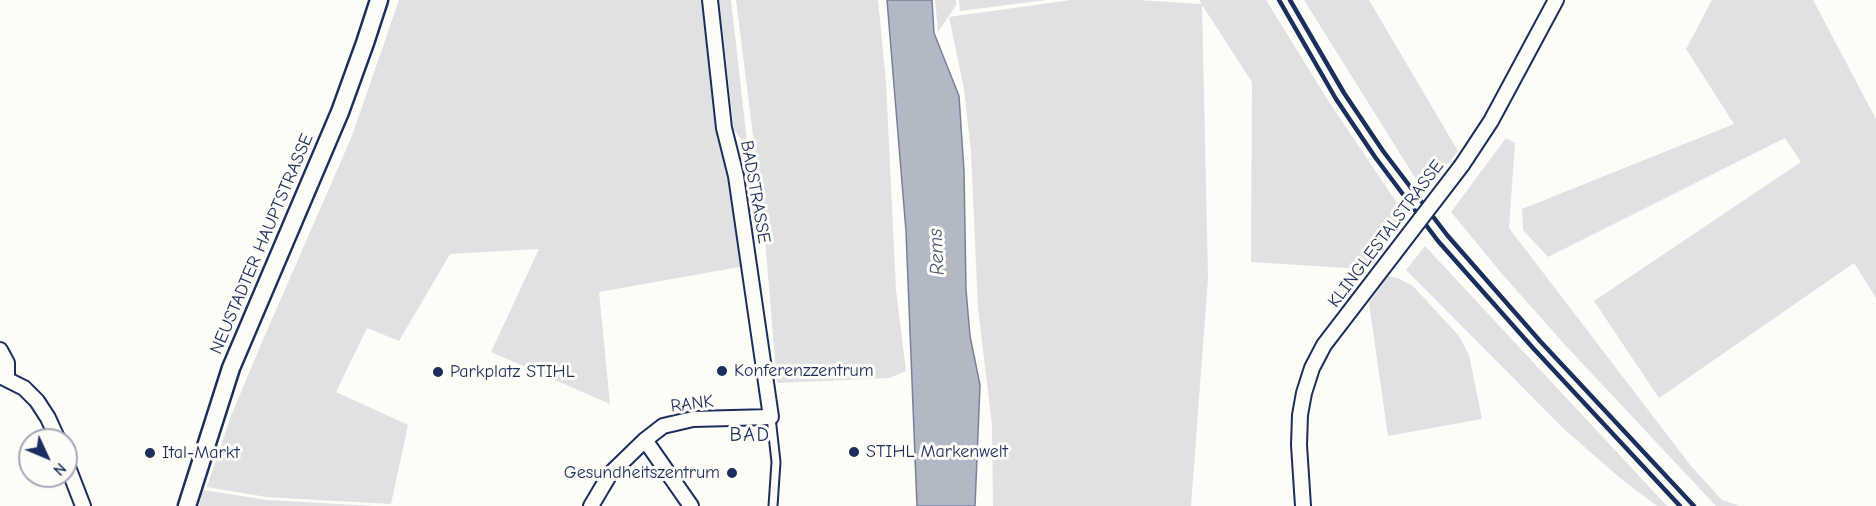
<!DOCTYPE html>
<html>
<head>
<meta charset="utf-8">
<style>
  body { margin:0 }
  #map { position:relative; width:1876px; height:506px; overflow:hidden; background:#fdfcf7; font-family:"Comic Neue",sans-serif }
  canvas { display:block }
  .north { position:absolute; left:18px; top:428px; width:60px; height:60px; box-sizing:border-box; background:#fdfcf7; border:2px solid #a3aaba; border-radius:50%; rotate:134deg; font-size:16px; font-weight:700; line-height:24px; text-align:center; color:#1b2f5e }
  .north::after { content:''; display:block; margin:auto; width:21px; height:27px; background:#1b2f5e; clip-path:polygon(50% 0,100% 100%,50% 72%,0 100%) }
</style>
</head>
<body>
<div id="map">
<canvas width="1876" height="506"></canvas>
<div class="north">N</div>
</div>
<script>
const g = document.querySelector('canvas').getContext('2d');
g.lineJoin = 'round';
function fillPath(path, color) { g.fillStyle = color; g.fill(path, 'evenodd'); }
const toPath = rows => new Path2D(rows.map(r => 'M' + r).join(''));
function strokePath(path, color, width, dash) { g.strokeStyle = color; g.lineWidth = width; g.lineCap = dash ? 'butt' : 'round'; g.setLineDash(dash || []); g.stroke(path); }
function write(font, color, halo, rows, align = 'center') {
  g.font = font + ' "Comic Neue",sans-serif'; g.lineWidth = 6; g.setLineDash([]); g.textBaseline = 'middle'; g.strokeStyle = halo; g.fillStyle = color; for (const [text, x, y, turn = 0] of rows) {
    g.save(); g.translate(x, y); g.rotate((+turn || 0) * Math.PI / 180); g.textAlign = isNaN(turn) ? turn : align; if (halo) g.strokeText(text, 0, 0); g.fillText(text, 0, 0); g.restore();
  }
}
const green = toPath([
  [399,0,701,0,717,131,738,174,745,266,599,292,610,404,491,352,539,249,450,254,399,341,367,328,336,392,408,425,391,504,266,497,207,487,231,416,262,342,352,136],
  [719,0,731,0,748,151,734,129],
  [736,0,878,0,886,82,896,290,906,371,889,378,777,383,763,215],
  [935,0,956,0,956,5,938,32],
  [959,0,1046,0,960,11],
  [1071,0,1138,0,1201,4,1200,0,1266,0,1329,102,1405,215,1363,269,1251,262,1252,82,1202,5,1208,278,1191,506,993,506,992,425,978,308,971,152,964,89,949,17],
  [1304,0,1369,0,1458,151,1424,192],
  [1712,0,1813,0,1876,119,1876,298,1854,263,1659,398,1594,301,1801,162,1785,138,1548,257,1523,230,1522,209,1734,124,1686,49],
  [1506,138,1515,143,1509,228,1691,466,1722,500,1740,506,1716,506,1566,346,1503,275,1451,212],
  [1425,246,1667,506,1657,506,1620,478,1564,429,1406,270],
  [1388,276,1398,278,1413,286,1459,336,1469,355,1482,419,1388,436,1369,303],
  [203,490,267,500,374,506,199,506]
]);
const water = toPath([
  [887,0,932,0,934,33,959,96,964,171,966,290,970,336,980,385,975,506,917,506,906,231,887,0]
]);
const service = toPath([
  [771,417,776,462,773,506]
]);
const minor = toPath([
  [1462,165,1491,121,1556,0],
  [0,350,7,363,7,378],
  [0,376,24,388,37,401,48,418,58,440],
  [645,440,691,506],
  [66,462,83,506],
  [591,506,610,474,645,440,663,426,693,419,771,417,736,176,724,128,710,0],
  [1303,506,1299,445,1300,415,1304,393,1312,368,1324,345,1393,255]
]);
const tertiary = toPath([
  [187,506,231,368,340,112,365,43,379,0]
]);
const rail = toPath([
  [1279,0,1336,99,1375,157,1438,241,1533,348,1680,506],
  [1290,0,1344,93,1383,151,1447,235,1540,341,1694,506]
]);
const minorBridge = toPath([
  [1393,255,1462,165]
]);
const markers = [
  [722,371,6,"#1b2f5e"],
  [438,372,6,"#1b2f5e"],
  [854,452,6,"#1b2f5e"],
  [150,453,6,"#1b2f5e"],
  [732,473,6,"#1b2f5e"]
];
const streetNames = [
  ["BADSTRASSE",755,192,80],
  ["KLINGLESTALSTRASSE",1386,234,-53],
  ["NEUSTADTER HAUPTSTRASSE",262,244,-67],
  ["RANK",692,404,-7]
];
const poiNames = [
  ["Konferenzzentrum",734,371],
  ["Parkplatz STIHL",450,372],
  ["STIHL Markenwelt",866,452],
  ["Ital-Markt",162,453],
  ["Gesundheitszentrum",720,473,"right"]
];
const waterNames = [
  ["Rems",937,252,-93]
];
const neighbourhoodNames = [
  ["BAD",750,435]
];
fillPath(green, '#e0e1e3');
fillPath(water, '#b3b8c5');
strokePath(water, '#76819c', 1.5);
strokePath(service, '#1b2f5e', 11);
strokePath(minor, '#1b2f5e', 18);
strokePath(tertiary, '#1b2f5e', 21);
strokePath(service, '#fdfcf7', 7);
strokePath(minor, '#fdfcf7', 14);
strokePath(tertiary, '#fdfcf7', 16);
strokePath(rail, '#1b2f5e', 4.5);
strokePath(minorBridge, '#1b2f5e', 18, []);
strokePath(minorBridge, '#fdfcf7', 14);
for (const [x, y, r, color] of markers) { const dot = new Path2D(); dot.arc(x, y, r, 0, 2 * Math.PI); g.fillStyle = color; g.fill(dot); strokePath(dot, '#fdfcf7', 2); }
write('18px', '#1b2f5e', '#fdfcf7', streetNames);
write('18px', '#1b2f5e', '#fdfcf7', poiNames, 'left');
write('italic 20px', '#49587d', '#fdfcf7', waterNames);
g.letterSpacing = '1.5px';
write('20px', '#1b2f5e', '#fdfcf7', neighbourhoodNames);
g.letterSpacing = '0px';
</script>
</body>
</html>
